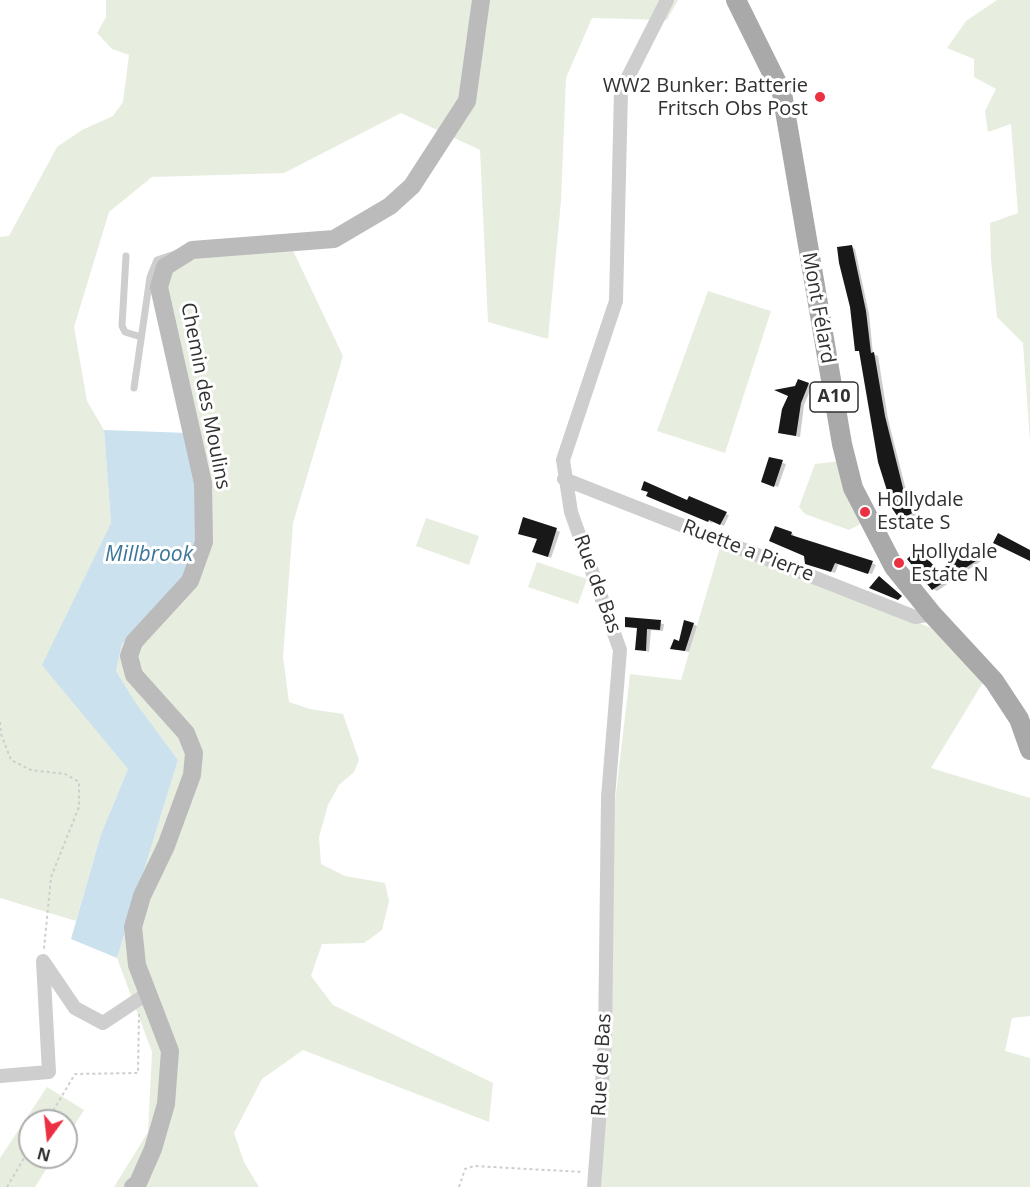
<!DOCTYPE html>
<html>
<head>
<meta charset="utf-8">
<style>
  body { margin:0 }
  #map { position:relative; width:1030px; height:1187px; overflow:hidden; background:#fff; font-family:"Open Sans",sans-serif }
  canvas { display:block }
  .north { position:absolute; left:18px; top:1109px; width:60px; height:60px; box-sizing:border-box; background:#fff; border:2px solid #adadad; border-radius:50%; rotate:195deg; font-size:16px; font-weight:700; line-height:24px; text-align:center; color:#313131 }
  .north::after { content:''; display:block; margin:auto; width:21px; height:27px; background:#eb3042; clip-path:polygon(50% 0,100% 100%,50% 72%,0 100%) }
</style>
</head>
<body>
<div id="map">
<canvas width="1030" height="1187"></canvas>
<div class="north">N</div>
</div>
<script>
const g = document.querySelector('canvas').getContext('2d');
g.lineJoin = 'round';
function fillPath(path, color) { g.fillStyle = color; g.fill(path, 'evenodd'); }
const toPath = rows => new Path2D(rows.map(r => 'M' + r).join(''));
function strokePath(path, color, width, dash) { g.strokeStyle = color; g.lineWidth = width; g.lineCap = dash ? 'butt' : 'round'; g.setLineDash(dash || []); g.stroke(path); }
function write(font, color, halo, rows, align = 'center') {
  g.font = font + ' "Open Sans",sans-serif'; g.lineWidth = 6; g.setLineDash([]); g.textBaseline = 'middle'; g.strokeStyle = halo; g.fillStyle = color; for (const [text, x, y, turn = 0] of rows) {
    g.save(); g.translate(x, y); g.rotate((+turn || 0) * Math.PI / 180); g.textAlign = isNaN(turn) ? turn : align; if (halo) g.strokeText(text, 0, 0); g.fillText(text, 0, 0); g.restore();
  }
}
const green = toPath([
  [106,0,678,0,667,20,592,18,566,78,561,201,548,339,488,322,480,150,401,113,284,173,152,177,109,212,74,327,87,401,104,430,111,523,43,664,128,769,101,834,76,921,0,898,0,237,9,236,57,147,82,130,113,116,123,102,129,55,112,49,97,33,106,17],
  [997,0,1030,0,1030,442,1023,343,997,317,991,260,990,223,1018,213,1011,124,988,132,985,111,996,89,974,77,974,59,947,48,966,21],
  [289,242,343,356,293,523,283,657,289,702,310,709,343,714,359,760,354,772,339,785,328,805,319,837,321,864,345,876,385,883,389,901,382,930,364,943,322,944,311,976,333,1005,493,1083,489,1122,303,1050,262,1079,234,1133,244,1162,259,1187,114,1187,148,1132,152,1052,117,958,178,760,134,702,116,671,122,644,190,581,204,542,159,287,192,250],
  [708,291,771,311,725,453,657,431],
  [840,461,861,521,859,525,849,530,805,514,799,507,815,464],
  [426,518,479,536,469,565,416,546],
  [721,544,934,629,985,679,931,768,1030,798,1030,1016,1012,1018,1005,1051,1030,1058,1030,1187,595,1187,614,810,630,674,681,680],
  [537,562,587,579,578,604,528,587],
  [47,1087,84,1110,66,1138,66,1121,30,1121,30,1157,54,1157,35,1187,0,1187,0,1158]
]);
const water = toPath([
  [104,430,189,433,203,489,190,581,122,644,116,671,135,702,178,760,117,958,71,939,101,834,128,769,42,665,111,523]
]);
const shadow = toPath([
  [851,246,855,249,869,314,873,354,878,356,888,419,908,498,905,499,916,515,905,521,891,498,861,353,857,350],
  [799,380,812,386,804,405,800,437,780,433],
  [770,459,786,464,778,487,767,483],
  [646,491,688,502,729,515,724,526,713,521,712,523,651,497],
  [776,528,792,533,795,537,872,563,876,565,872,574,839,563,835,573,810,565,805,555],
  [556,530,560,532,551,558,538,553,539,539],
  [976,552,984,559,937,591,933,589,940,573],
  [627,619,664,624,663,631,651,630,649,652,637,649,639,629,626,626],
  [693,624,697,626,689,652,672,648,680,643]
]);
const building = toPath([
  [852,245,866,311,871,353,874,352,885,416,905,496,903,497,914,512,900,520,885,498,889,497,878,462,859,351,855,351,850,307,839,263,837,247],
  [798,379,809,383,801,403,796,436,778,433,782,409,788,396,774,390,795,386],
  [769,457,783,460,774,487,761,482],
  [644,481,687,500,689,496,727,512,720,525,709,520,708,522,646,496,648,492,641,490],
  [523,517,557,528,548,557,532,552,537,539,518,534],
  [775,526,792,532,791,535,873,561,868,574,835,563,831,572,805,564,804,556,769,541],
  [998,533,1030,550,1030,561,993,543],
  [973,548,982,557,932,590,907,559,918,549,939,571],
  [879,576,902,596,898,600,869,588],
  [625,617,661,620,660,630,647,629,646,651,635,650,637,628,625,627],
  [684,620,694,623,685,651,670,649,674,639,679,641]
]);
const path = toPath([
  [0,722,1,734,11,760,31,770,65,774,79,782,79,807,51,877,44,949],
  [47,1121,75,1074,138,1073,139,1014],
  [7,1187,30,1148],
  [459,1187,465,1169,474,1166,583,1172]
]);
const lane = toPath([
  [126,256,122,326,125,332,141,337],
  [134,388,150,277,157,260,178,253]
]);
const street = toPath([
  [564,479,915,617,932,614],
  [0,1076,49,1072,43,961,75,1008,103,1023,148,993],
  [594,1187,605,1043,608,797,620,650,571,512,563,460,616,301,621,91,667,0]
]);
const secondary = toPath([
  [133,1187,138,1183,153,1149,166,1104,170,1051,137,965,133,927,142,896,166,846,192,775,194,753,186,733,134,675,129,656,134,642,190,581,204,542,203,483,159,287,165,267,192,250,334,239,390,206,412,186,467,101,481,0]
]);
const primary = toPath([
  [736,0,782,93,842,444,853,488,894,567,932,614,994,681,1019,719,1030,750]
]);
const markers = [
  [820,97,6,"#eb3042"],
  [865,512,6,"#eb3042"],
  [899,563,6,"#eb3042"]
];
const shields = [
  [834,397,48]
];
const shieldNames = [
  ["A10",834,397]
];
const poiNames = [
  ["WW2 Bunker: Batterie",808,86,"right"],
  ["Fritsch Obs Post",808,109,"right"],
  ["Hollydale",877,500],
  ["Estate S",877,523],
  ["Hollydale",911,552],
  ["Estate N",911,575]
];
const streetNames = [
  ["Mont Félard",818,308,80],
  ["Chemin des Moulins",205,396,79],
  ["Ruette a Pierre",748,551,21],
  ["Rue de Bas",597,584,70],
  ["Rue de Bas",602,1065,-87]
];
const waterNames = [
  ["Millbrook",149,555]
];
fillPath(green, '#e7eedf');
fillPath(water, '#cbe1ee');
fillPath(shadow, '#0003');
fillPath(building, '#181818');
strokePath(path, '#cecece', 2, [3, 3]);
strokePath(lane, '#cecece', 7);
strokePath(street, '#cecece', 14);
strokePath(secondary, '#bbb', 18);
strokePath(primary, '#a9a9a9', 20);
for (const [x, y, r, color] of markers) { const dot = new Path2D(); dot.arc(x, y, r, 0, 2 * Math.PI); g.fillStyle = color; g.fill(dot); strokePath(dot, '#fff', 2); }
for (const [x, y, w] of shields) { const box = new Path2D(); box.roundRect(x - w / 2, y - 15, w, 30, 4.5); g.fillStyle = '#fff'; g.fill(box); strokePath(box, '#313131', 1.5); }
write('bold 18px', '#313131', null, shieldNames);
write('20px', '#313131', '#fff', poiNames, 'left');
write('20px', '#313131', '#fff', streetNames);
write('italic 21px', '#3b7597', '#fff', waterNames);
</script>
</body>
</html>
